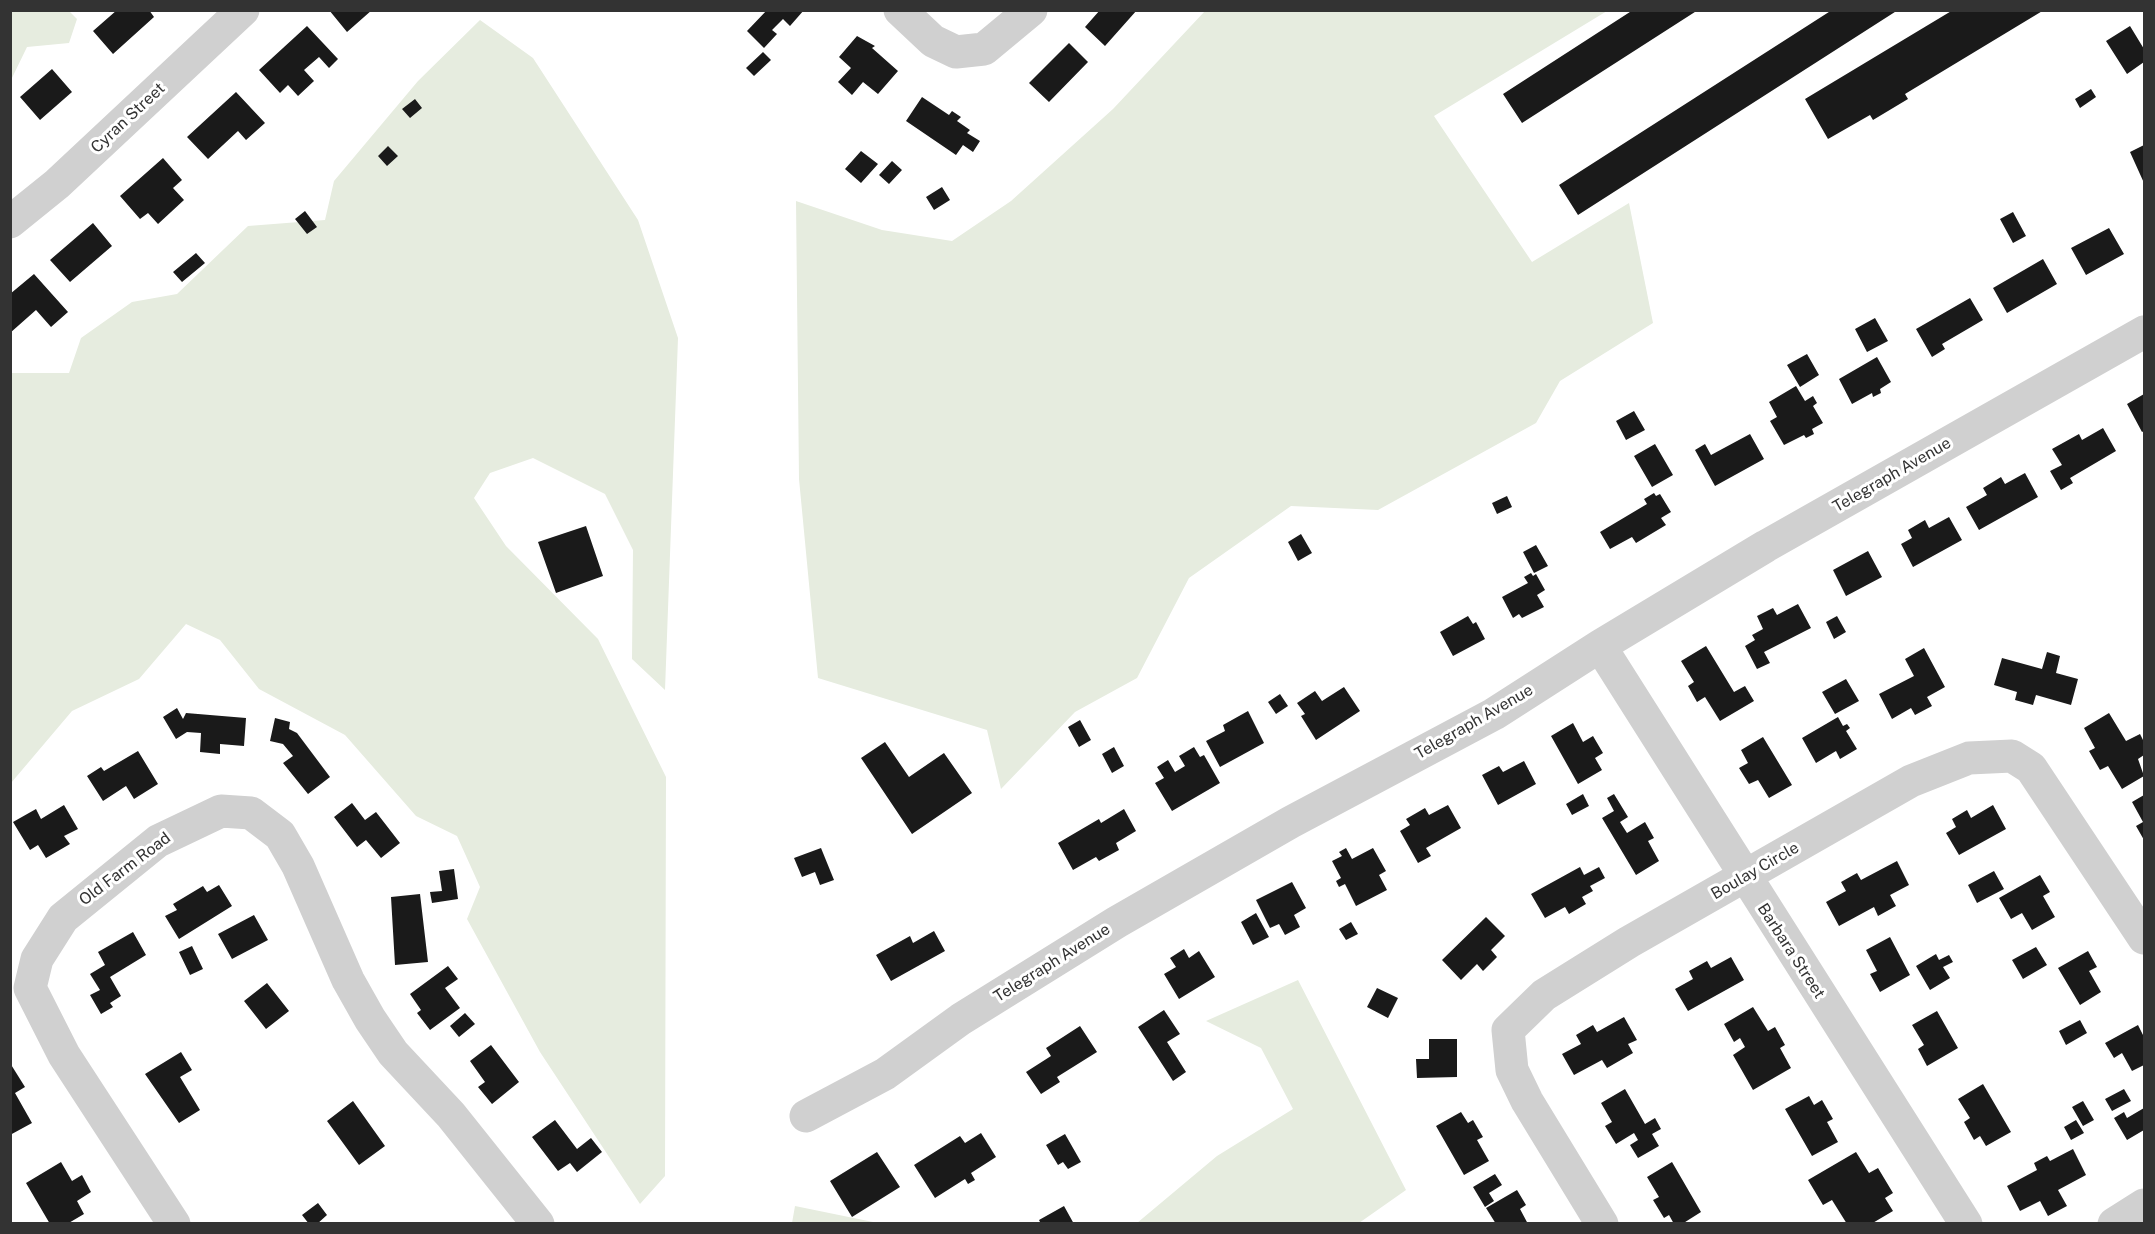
<!DOCTYPE html>
<html>
<head>
<meta charset="utf-8">
<style>
  body { margin:0 }
  #map { position:relative; width:2155px; height:1234px; overflow:hidden; background:#fff; font-family:"Public Sans",sans-serif }
  canvas { display:block }
  .frame { position:absolute; inset:0; border:12px solid #333; pointer-events:none }
</style>
</head>
<body>
<div id="map">
<canvas width="2155" height="1234"></canvas>
<div class="frame"></div>
</div>
<script>
const g = document.querySelector('canvas').getContext('2d');
g.lineJoin = 'round';
function fillPath(path, color) { g.fillStyle = color; g.fill(path, 'evenodd'); }
const toPath = rows => new Path2D(rows.map(r => 'M' + r).join(''));
function strokePath(path, color, width, dash) { g.strokeStyle = color; g.lineWidth = width; g.lineCap = dash ? 'butt' : 'round'; g.setLineDash(dash || []); g.stroke(path); }
function write(font, color, halo, rows, align = 'center') {
  g.font = font + ' "Public Sans",sans-serif'; g.lineWidth = 6; g.setLineDash([]); g.textBaseline = 'middle'; g.strokeStyle = halo; g.fillStyle = color; for (const [text, x, y, turn = 0] of rows) {
    g.save(); g.translate(x, y); g.rotate((+turn || 0) * Math.PI / 180); g.textAlign = isNaN(turn) ? turn : align; if (halo) g.strokeText(text, 0, 0); g.fillText(text, 0, 0); g.restore();
  }
}
const green = toPath([
  [11,10,69,11,77,19,69,43,27,47,11,80],
  [1205,11,1607,11,1434,116,1532,262,1629,203,1653,323,1560,381,1536,423,1378,510,1291,506,1189,578,1137,678,1075,712,1001,789,987,730,818,678,799,479,796,201,882,230,952,241,1011,201,1113,109],
  [480,20,533,58,638,220,678,338,665,690,632,659,633,550,605,494,533,458,490,473,474,498,506,546,598,639,666,777,665,1176,640,1204,540,1052,467,919,480,887,457,836,416,816,345,735,259,689,220,640,186,624,139,679,72,711,11,783,11,373,69,373,81,338,132,302,177,294,248,226,325,220,334,181,418,81],
  [1298,980,1406,1190,1359,1223,1137,1223,1217,1156,1293,1109,1261,1048,1206,1021],
  [795,1206,878,1223,792,1223]
]);
const building = toPath([
  [117,10,149,10,154,17,113,54,93,31],
  [329,10,372,10,347,32],
  [767,10,804,10,790,26,783,19,772,30,777,34,764,48,747,31],
  [1100,10,1137,10,1105,46,1085,27],
  [1633,10,1698,10,1522,123,1503,94],
  [1832,10,1898,10,1578,215,1559,185],
  [1953,10,2044,10,1905,94,1908,99,1873,120,1870,115,1828,139,1805,99],
  [307,26,338,59,329,68,319,57,304,70,314,81,298,96,288,85,280,93,259,70],
  [2130,26,2144,49,2144,62,2127,74,2106,41],
  [857,36,875,46,872,48,898,71,878,94,863,82,852,95,838,82,851,68,839,57],
  [1069,43,1088,62,1049,102,1029,83],
  [763,52,771,60,754,76,746,68],
  [52,69,72,92,40,120,20,97],
  [2091,89,2096,97,2080,108,2075,99],
  [236,92,265,123,246,140,238,131,208,159,187,137],
  [922,97,949,115,952,111,961,117,957,121,970,130,967,133,980,141,973,152,963,145,956,155,906,121],
  [415,99,422,108,410,118,402,109],
  [2144,145,2144,183,2130,152],
  [388,146,398,156,387,166,378,156],
  [861,151,878,164,861,183,845,169],
  [163,158,182,180,173,188,184,200,158,224,148,213,140,219,120,196],
  [892,161,902,170,889,184,879,175],
  [942,187,950,200,934,210,926,197],
  [305,211,317,227,307,234,295,219],
  [2013,212,2026,236,2013,243,2000,219],
  [93,223,112,246,70,282,50,260],
  [2109,228,2124,254,2086,275,2071,248],
  [196,253,205,263,182,282,173,272],
  [2043,259,2057,284,2007,313,1993,288],
  [34,274,68,312,51,327,36,310,10,333,10,294],
  [1970,298,1983,320,1942,344,1945,349,1932,357,1916,329],
  [1875,318,1888,341,1867,352,1855,329],
  [1807,354,1819,375,1800,387,1787,365],
  [1877,357,1891,382,1880,389,1881,393,1873,397,1872,393,1852,404,1839,379],
  [1796,386,1805,401,1813,396,1817,403,1813,406,1823,423,1812,429,1814,434,1806,438,1804,435,1784,445,1770,421,1777,417,1769,402],
  [2144,394,2144,431,2142,432,2127,404],
  [1634,411,1645,430,1626,440,1616,421],
  [2103,428,2116,451,2070,478,2073,483,2061,490,2050,471,2062,465,2052,449,2079,434,2082,440],
  [1750,434,1764,459,1715,486,1695,450,1705,444,1711,455],
  [1655,444,1673,475,1652,487,1634,456],
  [2025,473,2038,497,1979,530,1966,507,1987,495,1983,488,2001,477,2005,484],
  [1654,493,1656,496,1660,494,1671,512,1661,518,1666,525,1636,543,1632,537,1610,549,1600,532,1647,504,1644,499],
  [1507,496,1512,507,1497,514,1492,503],
  [1949,517,1962,540,1913,567,1901,544,1912,538,1908,530,1925,520,1929,528],
  [586,526,603,576,556,593,538,542],
  [1301,534,1312,553,1298,561,1288,542],
  [1536,545,1548,566,1534,573,1523,552],
  [1868,551,1882,577,1846,596,1833,570],
  [1531,573,1533,576,1536,574,1545,590,1537,595,1544,607,1522,618,1519,614,1513,618,1502,597,1528,583,1524,577],
  [1798,604,1811,628,1764,652,1770,663,1757,669,1745,646,1755,640,1752,635,1763,629,1757,616,1773,608,1777,615],
  [1468,616,1473,624,1476,622,1485,639,1453,656,1440,632],
  [1837,616,1846,632,1834,639,1826,622],
  [1706,646,1734,692,1745,686,1754,701,1720,721,1705,697,1697,702,1688,686,1694,682,1681,661],
  [1924,648,1945,687,1927,697,1932,706,1915,715,1911,708,1892,719,1879,694,1914,676,1905,659],
  [2047,652,2060,656,2056,673,2078,679,2071,705,2036,695,2033,705,2015,700,2017,692,1994,685,2002,658,2042,669],
  [1846,679,1859,701,1835,714,1822,692],
  [1344,687,1360,711,1316,740,1301,716,1305,714,1297,703,1315,691,1322,701],
  [1280,694,1288,706,1276,714,1268,702],
  [177,708,183,719,186,713,246,718,244,746,220,744,220,754,200,752,201,733,187,732,176,739,163,717],
  [1248,711,1264,743,1220,767,1206,741,1225,731,1223,725],
  [2109,713,2126,741,2140,734,2144,742,2144,755,2138,759,2144,776,2122,789,2108,766,2100,770,2089,751,2095,748,2084,728],
  [1838,717,1843,726,1847,724,1850,728,1846,731,1857,749,1840,759,1836,751,1816,763,1802,738],
  [275,718,290,722,289,729,297,733,330,777,308,794,283,763,293,756,283,744,270,741],
  [1080,720,1091,740,1079,747,1068,727],
  [1573,723,1583,742,1593,736,1603,753,1595,758,1602,770,1578,784,1551,736],
  [1763,737,1792,785,1769,798,1758,780,1749,784,1739,768,1748,763,1741,750],
  [885,742,909,777,944,753,972,793,912,834,861,758],
  [1114,747,1124,766,1112,773,1102,754],
  [1194,747,1200,757,1204,755,1220,783,1172,811,1155,783,1164,778,1157,767,1168,760,1175,772,1185,766,1179,756],
  [138,751,158,784,134,799,126,786,103,801,87,776,101,767,104,771],
  [1524,761,1536,784,1498,805,1482,775,1499,766,1503,772],
  [1583,794,1589,806,1572,815,1566,804],
  [1614,794,1628,817,1620,822,1627,833,1645,822,1654,838,1648,841,1659,861,1636,875,1602,818,1614,811,1607,798],
  [2144,795,2144,840,2136,826,2143,822,2132,802],
  [352,803,365,820,376,812,400,843,381,858,366,840,357,847,334,817],
  [64,805,78,829,64,836,70,844,46,858,38,845,30,850,13,822,36,809,41,819],
  [1448,805,1461,828,1426,848,1431,856,1418,863,1400,831,1410,825,1406,819,1425,808,1429,815],
  [1993,805,2006,829,1959,855,1946,833,1956,827,1952,819,1967,810,1971,818],
  [1124,809,1136,831,1116,843,1119,850,1099,861,1096,857,1073,870,1058,843,1099,819,1101,823],
  [821,848,834,880,820,885,815,872,802,877,794,858],
  [1346,848,1352,859,1373,848,1386,871,1379,875,1387,890,1356,906,1345,884,1339,887,1336,881,1341,878,1332,861,1342,856,1339,852],
  [1897,861,1909,885,1890,895,1896,906,1878,916,1874,907,1839,926,1826,902,1846,891,1841,882,1857,873,1861,880],
  [1580,867,1584,875,1599,867,1605,878,1590,886,1593,891,1582,897,1586,904,1569,914,1565,907,1545,918,1531,894],
  [454,869,458,899,432,903,430,892,442,891,439,871],
  [1994,871,2004,889,1977,903,1968,885],
  [2040,875,2050,892,2043,896,2055,917,2032,930,2022,913,2011,919,1999,898],
  [1292,882,1306,908,1294,915,1300,927,1285,935,1279,924,1270,928,1256,900],
  [219,885,232,906,179,939,165,916,177,910,173,904,203,886,207,892],
  [420,894,428,962,395,965,391,897],
  [1256,913,1269,937,1253,945,1241,922],
  [254,915,268,940,232,959,218,934],
  [1486,917,1505,936,1491,950,1497,957,1483,971,1477,964,1461,980,1442,960],
  [1351,922,1358,934,1346,940,1339,929],
  [934,931,945,951,891,981,876,955,910,936,913,943],
  [133,932,146,955,110,977,121,996,110,1003,113,1007,101,1014,90,995,100,990,90,974,105,965,98,952],
  [1890,937,1910,975,1880,992,1870,974,1877,971,1866,950],
  [192,946,203,969,190,975,179,952],
  [2036,947,2047,965,2023,979,2012,960],
  [1184,949,1189,958,1199,951,1215,977,1179,999,1164,974,1176,967,1170,958],
  [2088,951,2097,967,2089,971,2101,992,2080,1005,2058,968],
  [1936,954,1939,960,1949,955,1953,962,1943,967,1950,978,1930,990,1916,966],
  [1731,957,1744,980,1688,1011,1675,989,1693,979,1689,971,1707,961,1711,968],
  [448,966,458,979,445,988,460,1008,430,1030,417,1013,421,1010,410,994],
  [267,983,289,1011,266,1029,244,1001],
  [1377,988,1398,998,1388,1018,1367,1007],
  [1753,1007,1768,1031,1775,1027,1785,1045,1780,1048,1791,1068,1753,1090,1733,1055,1745,1047,1740,1038,1734,1042,1724,1024],
  [1164,1010,1180,1034,1167,1042,1186,1072,1173,1081,1138,1027],
  [1937,1011,1958,1048,1927,1066,1918,1049,1924,1045,1912,1025],
  [465,1013,475,1024,459,1037,450,1026],
  [1624,1017,1637,1040,1628,1044,1633,1053,1607,1068,1602,1060,1574,1075,1562,1054,1581,1044,1576,1035,1593,1025,1597,1032],
  [2080,1020,2087,1033,2066,1045,2059,1031],
  [2138,1025,2144,1037,2144,1065,2132,1071,2122,1053,2114,1058,2105,1043],
  [1080,1026,1097,1052,1057,1077,1060,1082,1041,1094,1026,1072,1051,1056,1046,1048],
  [1429,1039,1457,1039,1457,1077,1417,1078,1416,1059,1429,1059],
  [491,1045,519,1082,492,1104,478,1087,485,1082,470,1061],
  [181,1052,192,1070,180,1077,200,1110,179,1123,145,1074],
  [10,1063,25,1087,15,1093,32,1123,10,1135],
  [1983,1084,2011,1132,1986,1146,1980,1136,1974,1140,1964,1122,1970,1118,1958,1099],
  [1625,1089,1645,1124,1655,1118,1661,1129,1652,1134,1659,1146,1638,1158,1630,1145,1638,1140,1634,1133,1616,1144,1605,1126,1612,1122,1601,1103],
  [2124,1089,2131,1101,2112,1111,2105,1099],
  [1809,1096,1814,1105,1822,1100,1833,1119,1827,1122,1838,1142,1812,1156,1785,1109],
  [353,1101,385,1146,359,1165,327,1121],
  [2083,1101,2094,1120,2083,1126,2072,1107],
  [2144,1108,2144,1130,2127,1140,2114,1118,2124,1112,2127,1118],
  [1461,1112,1468,1123,1473,1120,1483,1137,1477,1140,1489,1161,1464,1175,1436,1126],
  [555,1120,577,1149,591,1138,602,1152,577,1172,570,1163,558,1171,532,1137],
  [2076,1120,2084,1133,2071,1140,2064,1127],
  [981,1133,996,1157,971,1173,975,1180,968,1184,965,1179,935,1198,914,1165,960,1136,965,1143],
  [1065,1134,1081,1162,1068,1169,1063,1162,1058,1165,1046,1145],
  [2073,1149,2086,1175,2058,1190,2067,1206,2048,1216,2040,1201,2020,1211,2007,1186,2037,1170,2034,1163,2047,1156,2050,1161],
  [877,1152,900,1187,852,1217,830,1181],
  [1856,1152,1869,1173,1878,1168,1893,1193,1885,1198,1893,1211,1871,1224,1847,1224,1832,1200,1823,1205,1808,1180],
  [61,1162,72,1181,82,1175,91,1192,77,1201,84,1214,67,1224,50,1224,26,1183],
  [1672,1162,1701,1212,1682,1224,1674,1224,1669,1215,1664,1218,1653,1200,1659,1197,1647,1177],
  [1495,1174,1502,1185,1489,1193,1494,1201,1485,1207,1473,1187],
  [1517,1190,1526,1205,1520,1209,1528,1224,1496,1224,1486,1208],
  [318,1203,327,1215,317,1224,309,1224,302,1215],
  [1064,1206,1074,1224,1041,1224,1039,1220]
]);
const minor = toPath([
  [900,10,933,41,956,52,984,49,1031,10],
  [10,222,57,184,243,10],
  [1600,646,1966,1224],
  [806,1116,885,1074,961,1019,1117,922,1291,822,1494,714,1600,646,1766,546,2144,332],
  [174,1224,64,1055,30,988,37,959,63,918,158,841,221,811,251,813,280,835,298,866,348,980,370,1019,393,1053,451,1115,538,1224],
  [1602,1224,1527,1101,1512,1070,1508,1030,1544,995,1629,942,1911,781,1969,758,2012,756,2031,768,2144,938],
  [2114,1224,2144,1205]
]);
const streetNames = [
  ["Cyran Street",128,118,-43],
  ["Telegraph Avenue",1892,475,-30],
  ["Telegraph Avenue",1474,722,-30],
  ["Old Farm Road",125,869,-37],
  ["Boulay Circle",1755,871,-30],
  ["Barbara Street",1791,951,57],
  ["Telegraph Avenue",1052,963,-32]
];
fillPath(green, '#e6ecdf');
fillPath(building, '#1a1a1a');
strokePath(minor, '#d0d0d0', 33);
write('16px', '#333', '#fff', streetNames);
</script>
</body>
</html>
